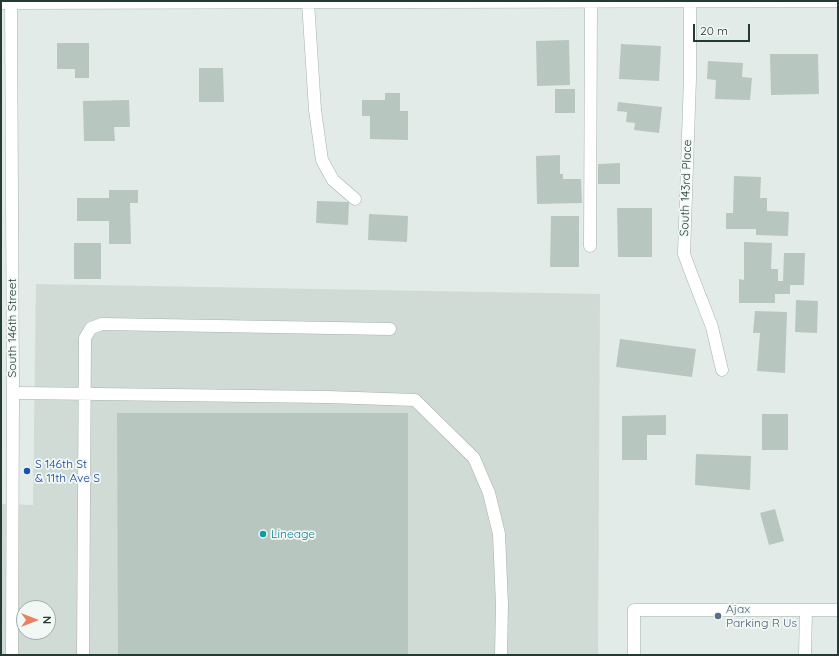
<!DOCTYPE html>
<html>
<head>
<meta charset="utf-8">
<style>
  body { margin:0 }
  #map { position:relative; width:839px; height:656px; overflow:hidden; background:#e2ebe7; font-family:Quicksand,sans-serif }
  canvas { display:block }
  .frame { position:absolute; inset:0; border:2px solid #233b34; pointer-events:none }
  .north { position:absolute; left:16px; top:600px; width:40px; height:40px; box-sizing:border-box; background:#f2f8f5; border:1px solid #9faca8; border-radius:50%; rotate:90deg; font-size:11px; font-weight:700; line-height:16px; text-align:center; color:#233b34 }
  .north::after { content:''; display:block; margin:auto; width:14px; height:18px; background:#e98262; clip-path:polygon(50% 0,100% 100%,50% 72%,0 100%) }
  .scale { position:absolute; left:693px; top:24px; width:57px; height:18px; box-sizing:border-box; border:2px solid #233b34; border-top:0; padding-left:5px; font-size:12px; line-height:14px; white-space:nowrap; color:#233b34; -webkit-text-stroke:3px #f2f8f5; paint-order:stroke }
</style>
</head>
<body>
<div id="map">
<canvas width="839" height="656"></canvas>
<div class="frame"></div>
<div class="north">N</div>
<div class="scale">20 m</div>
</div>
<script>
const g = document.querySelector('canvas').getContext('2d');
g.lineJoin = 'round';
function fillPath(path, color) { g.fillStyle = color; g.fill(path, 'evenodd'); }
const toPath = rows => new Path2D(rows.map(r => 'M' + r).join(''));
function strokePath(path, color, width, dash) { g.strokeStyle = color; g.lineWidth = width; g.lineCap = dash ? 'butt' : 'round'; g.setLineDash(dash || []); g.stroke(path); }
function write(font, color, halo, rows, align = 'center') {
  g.font = font + ' Quicksand,sans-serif'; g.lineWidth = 3.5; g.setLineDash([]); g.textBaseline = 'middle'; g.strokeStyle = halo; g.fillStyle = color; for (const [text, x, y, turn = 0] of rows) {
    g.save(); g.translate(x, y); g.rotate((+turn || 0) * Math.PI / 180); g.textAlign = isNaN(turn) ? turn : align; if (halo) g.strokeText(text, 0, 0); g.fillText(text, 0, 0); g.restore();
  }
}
const built = toPath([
  [36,284,600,294,598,655,1,655,1,504,33,505],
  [24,608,48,608,48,632,24,632]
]);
const building = toPath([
  [569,40,570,85,537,86,536,41],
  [57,43,89,43,89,78,75,78,75,69,57,69],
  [621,44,661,46,659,81,619,79],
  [770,54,818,54,819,94,771,95],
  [708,61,743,63,742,77,752,78,750,100,715,99,716,80,707,79],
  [199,68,223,68,224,102,199,102],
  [555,89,575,89,575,113,555,113],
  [385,93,400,93,400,111,408,111,408,140,370,139,370,116,362,116,362,100,385,100],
  [129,100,130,127,114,127,115,141,84,141,83,101],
  [618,102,662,107,659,133,634,130,635,123,626,122,627,112,617,111],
  [560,155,560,174,563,174,563,179,581,179,582,203,537,204,536,156],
  [620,163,620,184,598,184,598,164],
  [734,176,761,177,760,198,767,198,767,211,789,212,788,236,756,235,756,229,726,229,726,213,733,213],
  [109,190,138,190,138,203,130,203,131,244,109,244,109,221,77,221,77,198,109,198],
  [317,201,349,202,348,225,316,223],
  [617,208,652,208,652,257,618,257],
  [369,214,408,216,407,242,368,240],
  [551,216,579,216,579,267,550,267],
  [744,242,772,243,771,269,778,269,778,281,783,281,784,253,805,253,804,285,790,285,790,294,775,294,775,303,739,303,739,279,744,280],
  [74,243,101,243,101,279,74,279],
  [796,300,818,301,817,333,795,332],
  [755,311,787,312,785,373,757,371,760,333,753,333],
  [620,339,696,349,692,377,616,367],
  [117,413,408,413,408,655,118,655],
  [762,414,788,414,788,450,762,450],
  [666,415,666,435,647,435,647,460,622,460,622,416],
  [696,454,751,456,750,490,695,485],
  [775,509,784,541,769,545,760,513]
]);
const minor = toPath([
  [11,1,13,393,12,655],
  [690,1,690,78,684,254,691,273,712,327,722,370],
  [308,2,315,110,322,160,333,180,355,199],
  [1,3,838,1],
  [590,246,591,1],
  [13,393,20,393,328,397,415,400,474,458,489,493,499,534,502,605,501,655],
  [83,655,85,338,91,328,102,324,390,329],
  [634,655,634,610,838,610],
  [805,655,806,610]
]);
const markers = [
  [27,471,4,"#1a4fb4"],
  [263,534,4,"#0f9aa8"],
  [718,616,4,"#5c6f8a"]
];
const streetNames = [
  ["South 143rd Place",686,188,-88],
  ["South 146th Street",12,328,-90]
];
const transitNames = [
  ["S 146th St",35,464],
  ["& 11th Ave S",35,478]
];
const cultureNames = [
  ["Lineage",271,534]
];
const serviceNames = [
  ["Ajax",726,609],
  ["Parking R Us",726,623]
];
fillPath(built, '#d0dbd6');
fillPath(building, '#b8c6c0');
strokePath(minor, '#a5b3ae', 13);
strokePath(minor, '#fff', 12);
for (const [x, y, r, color] of markers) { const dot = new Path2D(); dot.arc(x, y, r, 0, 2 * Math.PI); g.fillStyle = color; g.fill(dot); strokePath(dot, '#f2f8f5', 1.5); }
write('12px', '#233b34', '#f2f8f5', streetNames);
write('12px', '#164399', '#f2f8f5', transitNames, 'left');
write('12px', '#0d838f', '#f2f8f5', cultureNames, 'left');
write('12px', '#4e5e75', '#f2f8f5', serviceNames, 'left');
</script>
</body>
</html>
